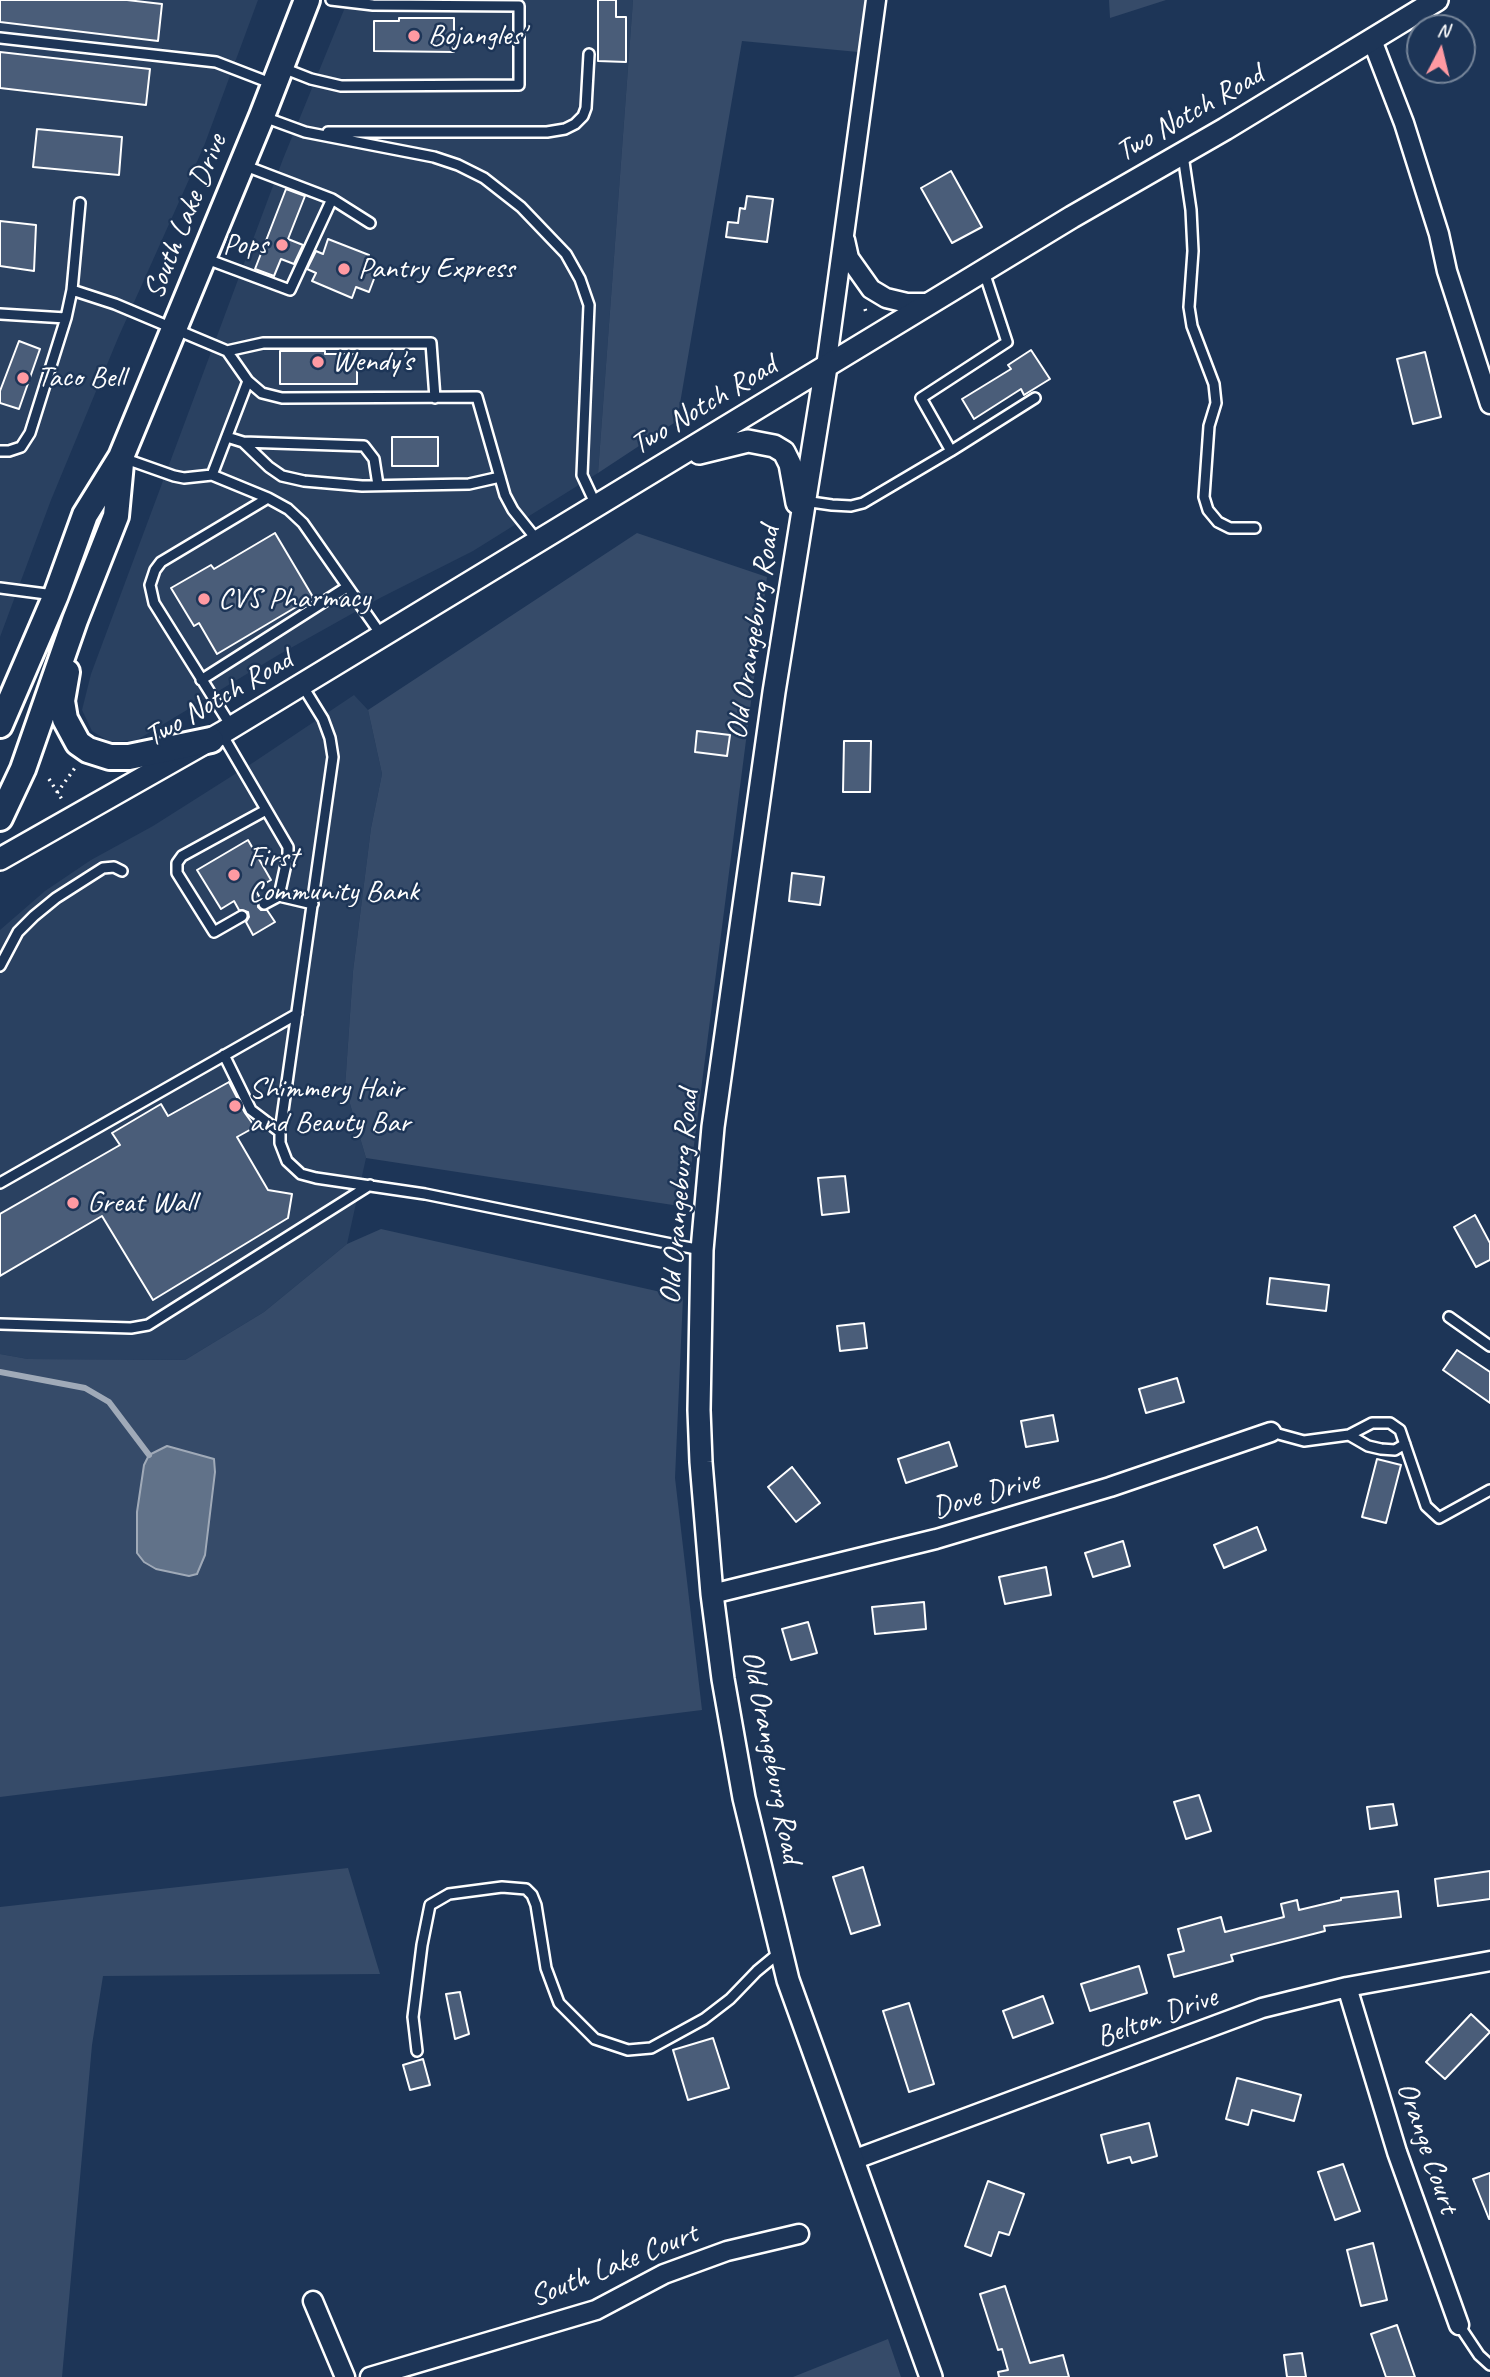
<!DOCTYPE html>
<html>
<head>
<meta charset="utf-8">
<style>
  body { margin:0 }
  #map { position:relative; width:1490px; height:2377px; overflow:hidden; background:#1d3557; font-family:Caveat,sans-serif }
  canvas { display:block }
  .north { position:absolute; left:1406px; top:14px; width:70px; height:70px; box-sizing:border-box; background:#1d3557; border:2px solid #77869a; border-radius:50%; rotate:7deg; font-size:19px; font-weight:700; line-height:28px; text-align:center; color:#fff }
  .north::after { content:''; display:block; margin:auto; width:24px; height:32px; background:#ff9aa2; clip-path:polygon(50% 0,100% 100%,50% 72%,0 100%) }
</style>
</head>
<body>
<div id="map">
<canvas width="1490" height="2377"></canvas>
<div class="north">N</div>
</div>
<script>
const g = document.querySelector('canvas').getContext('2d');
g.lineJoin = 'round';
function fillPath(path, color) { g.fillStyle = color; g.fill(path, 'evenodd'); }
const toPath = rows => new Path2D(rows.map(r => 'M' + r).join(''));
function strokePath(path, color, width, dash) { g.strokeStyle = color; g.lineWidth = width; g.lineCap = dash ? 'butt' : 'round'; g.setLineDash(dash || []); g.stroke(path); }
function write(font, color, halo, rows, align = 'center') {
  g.font = font + ' Caveat,sans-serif'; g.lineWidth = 5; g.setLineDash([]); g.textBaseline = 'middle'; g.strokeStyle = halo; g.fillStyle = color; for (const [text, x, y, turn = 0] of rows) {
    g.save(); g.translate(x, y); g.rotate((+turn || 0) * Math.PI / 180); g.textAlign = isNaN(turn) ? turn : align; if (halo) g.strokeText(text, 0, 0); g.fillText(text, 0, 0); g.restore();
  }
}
const built = toPath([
  [0,0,258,0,204,146,118,338,51,500,0,637],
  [348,0,633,0,598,473,473,551,380,598,280,654,137,740,110,742,92,731,82,710,91,674,283,159],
  [354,695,368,710,382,774,371,828,353,971,345,1087,366,1158,347,1244,264,1312,185,1360,28,1359,0,1354,0,930,45,891,91,860,153,826,254,762]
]);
const green = toPath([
  [633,0,866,0,858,52,742,41,677,421,598,473],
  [1109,0,1166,0,1110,18],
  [637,533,767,577,686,1207,366,1158,345,1087,353,971,371,828,382,774,368,710],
  [381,1229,683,1297,675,1478,702,1710,0,1797,0,1354,28,1359,185,1360,264,1312,347,1244],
  [348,1868,380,1974,103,1976,92,2045,62,2377,0,2377,0,1907],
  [888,2339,901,2377,793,2377]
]);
const water = toPath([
  [167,1446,214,1459,215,1472,205,1555,197,1574,189,1576,156,1569,144,1562,137,1553,137,1512,144,1465,149,1455,167,1446]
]);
const stream = toPath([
  [0,1372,85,1388,109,1402,149,1455]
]);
const building = toPath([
  [0,0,127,0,162,4,158,41,0,22,0,0],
  [598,0,616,0,616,17,626,17,626,62,598,61,598,0],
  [399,18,454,18,454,52,374,51,374,21,399,21,399,18],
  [0,52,150,69,146,105,0,88,0,52],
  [37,129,122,137,119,175,33,167,37,129],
  [951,171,982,227,952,243,921,188,951,171],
  [286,189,305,196,288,239,303,245,294,264,281,259,274,276,255,269,286,189],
  [747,196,773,199,767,242,726,237,728,222,738,223,740,208,745,209,747,196],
  [0,221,36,225,34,271,0,266,0,221],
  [328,239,369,255,364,266,377,271,369,292,356,287,352,298,312,281,316,273,307,269,316,251,323,254,328,239],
  [19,341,40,349,19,409,0,403,0,391,19,341],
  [1031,350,1050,379,1024,395,1021,389,974,419,962,399,1011,369,1008,365,1031,350],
  [280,351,325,351,325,354,357,354,357,384,280,384,280,351],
  [1425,352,1441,417,1413,424,1397,359,1425,352],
  [392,437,438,437,438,466,392,466,392,437],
  [275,533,313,597,217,654,199,623,194,626,171,588,211,565,214,569,275,533],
  [697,731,730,735,727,756,695,752,697,731],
  [844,741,871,741,870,792,843,792,844,741],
  [248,840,271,880,255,889,260,898,258,907,261,910,267,910,275,922,253,935,246,922,249,917,248,912,239,910,234,901,221,909,197,870,248,840],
  [792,873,824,877,820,905,789,901,792,873],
  [229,1082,245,1113,255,1127,237,1137,268,1190,292,1194,288,1218,153,1300,102,1216,0,1276,0,1214,120,1145,112,1133,161,1104,168,1116,229,1082],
  [845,1176,849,1212,822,1215,818,1178,845,1176],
  [1475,1215,1490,1243,1490,1260,1476,1267,1454,1227,1475,1215],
  [1270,1278,1329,1285,1326,1311,1267,1304,1270,1278],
  [864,1323,867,1348,840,1351,837,1326,864,1323],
  [1457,1350,1490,1372,1490,1403,1443,1370,1457,1350],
  [1177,1378,1184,1402,1146,1413,1139,1389,1177,1378],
  [1053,1415,1058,1441,1026,1447,1021,1421,1053,1415],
  [949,1442,957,1466,906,1483,898,1459,949,1442],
  [1377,1459,1401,1465,1386,1523,1362,1517,1377,1459],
  [792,1467,820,1503,796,1522,768,1487,792,1467],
  [1257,1527,1266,1550,1224,1568,1214,1545,1257,1527],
  [1123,1541,1130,1566,1093,1577,1085,1553,1123,1541],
  [1046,1567,1051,1595,1005,1604,999,1577,1046,1567],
  [924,1602,926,1629,875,1634,872,1607,924,1602],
  [808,1622,817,1653,791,1660,782,1629,808,1622],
  [1199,1795,1211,1831,1186,1839,1174,1802,1199,1795],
  [1393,1804,1397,1825,1370,1829,1367,1807,1393,1804],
  [863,1867,880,1925,851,1934,833,1877,863,1867],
  [1490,1871,1490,1899,1438,1906,1435,1879,1490,1871],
  [1398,1891,1401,1917,1324,1926,1325,1931,1231,1955,1233,1961,1174,1977,1168,1955,1184,1951,1178,1929,1221,1917,1225,1932,1284,1917,1281,1904,1297,1900,1299,1910,1341,1900,1341,1898,1398,1891],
  [1139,1966,1147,1993,1090,2011,1081,1984,1139,1966],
  [460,1992,469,2034,455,2039,446,1994,460,1992],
  [1043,1996,1053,2023,1013,2038,1003,2011,1043,1996],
  [909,2003,934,2084,909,2092,883,2011,909,2003],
  [1471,2014,1490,2032,1445,2079,1426,2062,1471,2014],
  [713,2038,729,2088,688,2100,673,2050,713,2038],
  [423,2059,430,2085,410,2090,403,2065,423,2059],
  [1237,2078,1301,2095,1294,2121,1252,2110,1248,2125,1226,2119,1237,2078],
  [1149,2123,1157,2156,1132,2163,1130,2157,1108,2163,1101,2135,1149,2123],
  [1343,2164,1360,2211,1335,2220,1318,2172,1343,2164],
  [1490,2173,1490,2219,1489,2219,1473,2179,1490,2173],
  [988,2181,1024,2194,1009,2235,999,2232,991,2256,965,2246,988,2181],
  [1373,2243,1387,2300,1361,2306,1347,2250,1373,2243],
  [1005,2286,1030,2363,1063,2355,1069,2377,999,2377,998,2372,1008,2370,1002,2349,998,2350,980,2294,1005,2286],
  [1397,2325,1415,2377,1386,2377,1371,2334,1397,2325],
  [1302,2353,1306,2377,1287,2377,1284,2355,1302,2353]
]);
const path = toPath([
  [865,309,867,315],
  [49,779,63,801],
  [57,793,77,765]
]);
const service = toPath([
  [0,38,216,62,273,84],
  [283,68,311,79,341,86,519,85,519,6,373,5,331,0],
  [264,117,305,132,434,157,458,165,484,178,521,207,566,254,580,279,589,305,582,475,596,505],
  [328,132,547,132,565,129,575,124,583,116,586,108,589,54],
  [1183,155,1191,210,1193,251,1189,307,1192,326,1214,384,1216,403,1209,426,1204,497,1208,510,1218,522,1230,528,1255,528],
  [332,199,370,223],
  [80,203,72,290,115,304,227,351,248,381,262,393,282,398,477,397,505,495,513,510,537,540],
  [204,258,290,290,332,199,243,165],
  [0,314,66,318],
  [227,351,263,343,431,343,435,398],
  [227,437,243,442,364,446,374,459,378,485],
  [243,442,269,467,282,476,304,481,362,486,469,484,500,477],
  [0,451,9,451,21,447,30,433,66,318,72,290],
  [951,451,1035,398],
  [123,458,174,476,184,478,212,475,268,498,288,509,303,523,382,636],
  [212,475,248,381],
  [804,501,832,505,851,506,863,503,951,451,921,398,1007,342,984,272],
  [0,588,54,595],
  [201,680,347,587],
  [302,685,323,719,330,738,333,757,280,1132,280,1143,287,1161,301,1174,316,1178,425,1194,701,1250],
  [231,726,154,603,150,585,155,570,161,562,268,498],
  [222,734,288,847,288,855,279,896],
  [264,904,279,896,313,904],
  [242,916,214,932,177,873,177,863,182,856,266,810],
  [0,966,18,932,34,916,56,898,103,868,114,867,122,871],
  [224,1055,251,1110,280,1132],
  [0,1183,297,1014],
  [1449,1317,1490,1346],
  [0,1324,131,1328,148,1325,370,1185],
  [1271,1432,1304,1441,1349,1435,1372,1423,1390,1423,1400,1430,1426,1506,1439,1518,1490,1490],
  [1349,1435,1368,1446,1381,1449,1395,1450,1405,1444],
  [417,2051,413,2017,422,1945,430,1905,449,1894,502,1887,526,1889,532,1895,536,1905,546,1968,559,2003,595,2039,628,2050,651,2048,704,2019,730,1999,757,1971,780,1952],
  [1459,2325,1479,2355,1490,2365]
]);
const minor = toPath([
  [1372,40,1404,123,1439,234,1447,271,1490,404],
  [845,240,849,258,871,289,886,298,907,303,930,303],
  [826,367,876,0],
  [712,1594,936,1539,1110,1487,1271,1432],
  [1347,1987,1397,2152,1459,2325],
  [853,2160,1262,2008,1347,1987,1490,1961],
  [313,2301,345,2377],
  [370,2377,596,2310,664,2274,727,2251,799,2234]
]);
const tertiary = toPath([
  [826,367,774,692,713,1127,702,1250,699,1410,701,1462,712,1594,723,1679,744,1798,788,1980,931,2377],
  [699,453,748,441,774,446,784,452,790,464,797,503],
  [0,859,222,733,1072,217,1225,129,1437,0]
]);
const secondary = toPath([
  [67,672,62,701,65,719,78,743,88,750,110,757,129,757,211,740],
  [0,725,56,595,85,515,121,457,262,116,307,0],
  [0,818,23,769,75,620,116,516,121,463]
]);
const markers = [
  [414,36,7,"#ff9aa2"],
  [282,245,7,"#ff9aa2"],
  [344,269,7,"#ff9aa2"],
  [318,362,7,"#ff9aa2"],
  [23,378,7,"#ff9aa2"],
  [204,599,7,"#ff9aa2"],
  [234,875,7,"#ff9aa2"],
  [235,1106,7,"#ff9aa2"],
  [73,1203,7,"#ff9aa2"]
];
const poiNames = [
  ["Bojangles'",428,36],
  ["Pops",268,245,"right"],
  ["Pantry Express",358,269],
  ["Wendy's",332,362],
  ["Taco Bell",37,378],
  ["CVS Pharmacy",218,599],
  ["First",248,858],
  ["Community Bank",248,892],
  ["Shimmery Hair",249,1089],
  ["and Beauty Bar",249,1123],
  ["Great Wall",87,1203]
];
const streetNames = [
  ["Two Notch Road",1190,114,-30],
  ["South Lake Drive",186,217,-68],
  ["Two Notch Road",704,406,-31],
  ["Old Orangeburg Road",754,633,-81],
  ["Two Notch Road",219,699,-30],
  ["Old Orangeburg Road",680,1197,-85],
  ["Dove Drive",986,1495,-16],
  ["Old Orangeburg Road",771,1757,79],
  ["Belton Drive",1157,2018,-20],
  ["Orange Court",1427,2148,71],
  ["South Lake Court",614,2266,-22]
];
fillPath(built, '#2a4161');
fillPath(green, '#364b69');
fillPath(water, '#617289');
strokePath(water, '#a0aab8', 2);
strokePath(stream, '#a0aab8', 6);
fillPath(building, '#4a5d79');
strokePath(building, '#fff', 2);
strokePath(service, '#fff', 14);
strokePath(minor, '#fff', 23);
strokePath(tertiary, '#fff', 26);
strokePath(secondary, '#fff', 30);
strokePath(path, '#fff', 3.5, [2, 5]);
strokePath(service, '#1d3557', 9);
strokePath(minor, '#1d3557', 18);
strokePath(tertiary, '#1d3557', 21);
strokePath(secondary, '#1d3557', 24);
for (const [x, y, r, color] of markers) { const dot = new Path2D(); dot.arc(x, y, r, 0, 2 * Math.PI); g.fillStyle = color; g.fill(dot); strokePath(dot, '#1d3557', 2.5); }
write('30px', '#fff', '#1d3557', poiNames, 'left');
write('30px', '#fff', '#1d3557', streetNames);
</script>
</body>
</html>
